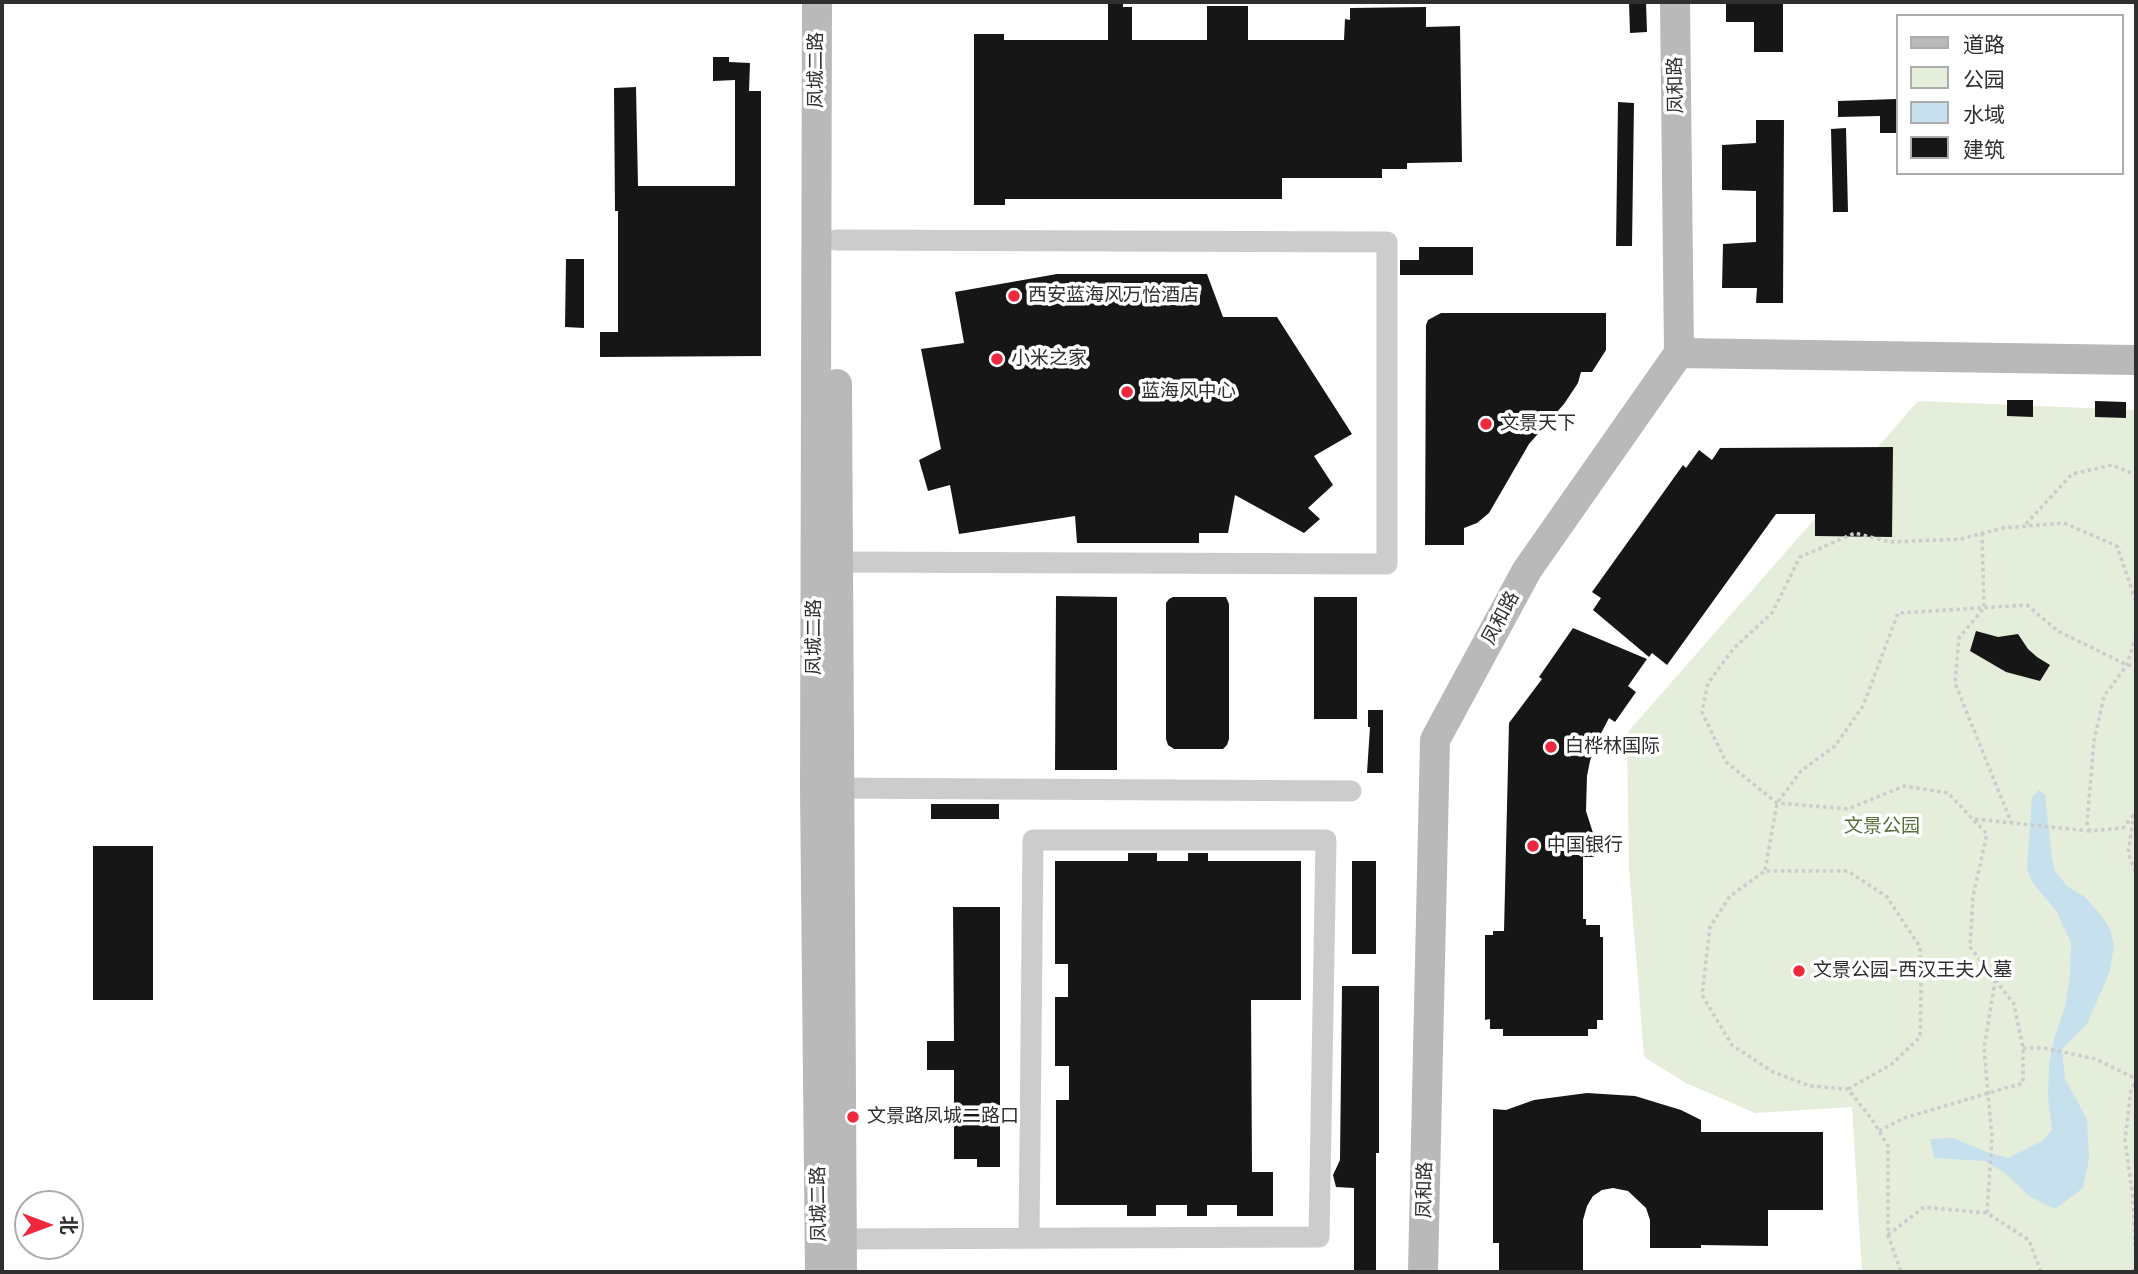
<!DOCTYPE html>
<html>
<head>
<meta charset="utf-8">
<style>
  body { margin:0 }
  #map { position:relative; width:2138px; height:1274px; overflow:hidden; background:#fff; font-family:Rubik,"Noto Sans SC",sans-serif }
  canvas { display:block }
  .frame { position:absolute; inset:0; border:4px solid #2f2f2f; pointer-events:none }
  .legend { position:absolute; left:1896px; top:14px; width:228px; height:161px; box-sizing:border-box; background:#fff; border:2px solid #acacac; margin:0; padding:9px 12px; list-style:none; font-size:21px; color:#2f2f2f }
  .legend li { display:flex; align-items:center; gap:14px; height:35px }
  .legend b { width:35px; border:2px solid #acacac }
  .north { position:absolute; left:14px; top:1190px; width:70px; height:70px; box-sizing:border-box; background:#fff; border:2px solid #acacac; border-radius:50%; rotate:90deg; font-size:19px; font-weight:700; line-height:28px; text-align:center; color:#2f2f2f }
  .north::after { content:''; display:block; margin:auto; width:24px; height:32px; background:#ef283e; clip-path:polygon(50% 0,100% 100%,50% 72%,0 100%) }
</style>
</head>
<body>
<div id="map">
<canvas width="2138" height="1274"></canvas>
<div class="frame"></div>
<ul class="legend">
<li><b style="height:9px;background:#b9b9b9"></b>道路</li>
<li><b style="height:19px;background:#e5eddb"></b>公园</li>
<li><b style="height:19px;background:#c7e0ee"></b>水域</li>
<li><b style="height:19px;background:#161616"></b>建筑</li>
</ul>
<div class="north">北</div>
</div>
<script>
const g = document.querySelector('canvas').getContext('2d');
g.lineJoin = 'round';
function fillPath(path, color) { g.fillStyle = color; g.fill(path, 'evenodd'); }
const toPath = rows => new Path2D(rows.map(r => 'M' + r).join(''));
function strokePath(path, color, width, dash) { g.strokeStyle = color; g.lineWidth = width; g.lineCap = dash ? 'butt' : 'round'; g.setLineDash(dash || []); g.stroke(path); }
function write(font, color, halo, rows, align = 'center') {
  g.font = font + ' Rubik,"Noto Sans SC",sans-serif'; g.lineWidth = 7; g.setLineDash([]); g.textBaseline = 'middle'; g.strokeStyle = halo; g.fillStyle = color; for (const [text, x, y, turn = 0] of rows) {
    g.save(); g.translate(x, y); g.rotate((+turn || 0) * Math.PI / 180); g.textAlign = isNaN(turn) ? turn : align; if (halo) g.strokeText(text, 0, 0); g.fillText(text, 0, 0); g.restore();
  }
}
const green = toPath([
  [1918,401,2136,410,2136,1272,1862,1272,1852,1107,1755,1113,1686,1083,1644,1057,1629,868,1627,733]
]);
const water = toPath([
  [2039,790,2045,795,2052,859,2055,871,2067,886,2085,897,2101,915,2110,929,2114,945,2110,971,2087,1024,2062,1049,2065,1079,2087,1119,2089,1159,2083,1188,2055,1209,2029,1196,2005,1173,1985,1161,1934,1158,1930,1139,1953,1138,1987,1152,2008,1158,2042,1141,2052,1130,2048,1097,2049,1063,2054,1039,2065,1007,2070,976,2071,943,2057,912,2033,883,2027,870,2032,797]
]);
const building = toPath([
  [1108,2,1123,2,1123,7,1132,7,1132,40,1207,40,1207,6,1248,6,1248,40,1344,40,1345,19,1350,20,1350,8,1426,7,1426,27,1460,26,1462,162,1407,163,1407,169,1382,169,1382,178,1282,178,1282,199,1005,199,1005,205,974,205,974,34,1004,34,1004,40,1108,40],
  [1629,2,1646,2,1647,32,1630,33],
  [1726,2,1783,2,1783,52,1754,52,1754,22,1726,22],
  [713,57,729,57,729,62,750,63,749,91,761,91,761,356,600,357,600,332,618,332,618,211,615,211,614,88,636,87,638,186,735,186,735,80,713,81],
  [1896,99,1897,133,1880,133,1880,116,1838,117,1838,101],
  [1618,102,1634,103,1632,246,1616,246],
  [1756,120,1784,120,1783,303,1756,303,1757,288,1722,288,1723,244,1756,242,1756,191,1722,190,1722,145,1756,143],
  [1846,128,1848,212,1833,212,1831,129],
  [1419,247,1473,247,1473,275,1400,275,1400,260,1419,260],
  [566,259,584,259,584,328,565,327],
  [1057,274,1207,274,1223,317,1277,317,1352,434,1314,456,1333,485,1308,508,1320,519,1304,533,1235,495,1228,533,1199,533,1199,543,1077,543,1075,516,959,534,950,485,928,491,919,460,941,449,921,349,964,343,955,292],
  [1441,313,1606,313,1606,350,1592,372,1581,372,1578,383,1564,404,1529,444,1489,513,1477,523,1464,528,1464,545,1425,545,1426,325,1428,320],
  [2007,400,2033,400,2033,417,2007,416],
  [2095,401,2126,402,2126,418,2095,417],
  [1893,447,1892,537,1815,536,1815,514,1776,514,1667,665,1652,653,1649,657,1593,610,1601,598,1592,592,1683,465,1686,468,1699,450,1712,460,1720,448],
  [1056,596,1117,597,1117,770,1055,770],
  [1173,597,1226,597,1229,604,1229,739,1227,745,1223,749,1174,749,1168,745,1166,739,1166,603,1169,599],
  [1314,597,1357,597,1357,719,1314,719],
  [1573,628,1647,659,1628,686,1636,692,1615,722,1609,718,1597,741,1590,761,1587,776,1586,811,1593,833,1594,857,1583,857,1583,919,1586,919,1586,925,1600,925,1600,937,1603,937,1603,1020,1597,1020,1597,1029,1588,1029,1588,1036,1503,1036,1503,1029,1490,1029,1490,1019,1485,1020,1485,935,1493,935,1493,931,1504,931,1509,723,1542,679,1539,677],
  [1976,631,1998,637,2018,634,2028,649,2037,657,2050,665,2040,681,2006,672,1970,651],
  [1368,710,1383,710,1383,773,1367,773,1370,727,1368,727],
  [931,804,999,804,999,819,931,819],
  [93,846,153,846,153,1000,93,1000],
  [1128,853,1157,853,1157,861,1188,861,1188,853,1208,853,1208,861,1301,861,1301,1000,1251,1000,1252,1172,1273,1172,1273,1216,1237,1216,1237,1205,1207,1205,1207,1216,1187,1216,1187,1205,1156,1205,1156,1216,1127,1216,1127,1205,1056,1205,1056,1100,1069,1100,1069,1066,1055,1066,1055,997,1068,997,1068,964,1055,964,1055,861,1128,861],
  [1352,861,1376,861,1376,954,1352,954],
  [953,907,1000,907,1000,1167,977,1167,977,1159,954,1159,954,1070,927,1070,927,1041,954,1041],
  [1342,986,1379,986,1379,1153,1376,1153,1376,1272,1354,1272,1354,1188,1336,1187,1333,1175,1340,1160],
  [1587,1093,1635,1096,1681,1110,1701,1120,1701,1132,1823,1132,1823,1210,1768,1210,1768,1246,1701,1245,1701,1248,1650,1248,1650,1220,1646,1208,1628,1191,1613,1188,1602,1190,1593,1196,1587,1206,1583,1220,1583,1272,1499,1272,1499,1243,1493,1243,1493,1109,1506,1110,1534,1100]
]);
const path = toPath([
  [2026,524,2072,474,2112,465,2136,475],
  [1982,533,1984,608,1959,638,1955,683,2011,822],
  [2136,636,2127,665,2104,696,2094,741,2087,823,2090,831,2123,828,2136,812],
  [2134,814,2128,853,2136,873],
  [1975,819,2089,831],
  [1765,870,1777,803,1801,771,1835,746,1863,706,1898,613,2027,605,2058,631,2127,665,2136,666],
  [2023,1048,2044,1048,2096,1059,2136,1079],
  [1848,1089,1892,1064,1920,1037,1921,993,1920,947,1887,897,1848,871,1765,871,1730,896,1710,927,1702,995,1732,1045,1773,1072,1810,1086,1848,1089,1871,1118,1888,1146,1888,1235,1901,1272],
  [1879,1131,1904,1118,2023,1083,2023,1048,2014,1004,1970,947,1973,896,1987,834,1948,793,1904,786,1848,809,1777,803,1726,762,1702,712,1708,683,1734,648,1772,613,1800,557,1855,533,1890,542,1961,539,2003,528,2064,523,2117,546,2136,602],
  [1987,1213,1992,1138,1984,1049,1995,981],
  [1888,1235,1924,1207,1987,1213,2029,1240,2041,1272],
  [2131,1272,2136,1268,2133,1199,2125,1140,2131,1089,2136,1082]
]);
const street = toPath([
  [836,240,1387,242,1387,564,837,562],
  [827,788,1351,791],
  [842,1239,1319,1237,1326,840,1033,840,1029,1238]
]);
const secondary = toPath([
  [817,2,815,788,820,1272],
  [1679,353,2136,360],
  [837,384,842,1272],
  [1423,1272,1435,740,1527,570,1679,353,1675,2]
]);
const markers = [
  [1014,296,7,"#ef283e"],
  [997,359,7,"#ef283e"],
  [1127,392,7,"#ef283e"],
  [1486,424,7,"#ef283e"],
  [1551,747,7,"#ef283e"],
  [1533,846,7,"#ef283e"],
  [1799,971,7,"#ef283e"],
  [853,1117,7,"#ef283e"]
];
const streetNames = [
  ["凤城二路",817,70,-90],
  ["凤和路",1676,85,-91],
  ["凤和路",1501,618,-62],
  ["凤城二路",815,637,-90],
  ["凤和路",1425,1190,-89],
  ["凤城二路",819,1204,-91]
];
const poiNames = [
  ["西安蓝海风万怡酒店",1028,296],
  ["小米之家",1011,359],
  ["蓝海风中心",1141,392],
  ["文景天下",1500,424],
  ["白桦林国际",1565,747],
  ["中国银行",1547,846],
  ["文景公园-西汉王夫人墓",1813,971],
  ["文景路凤城二路口",867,1117]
];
const parkNames = [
  ["文景公园",1882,827]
];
fillPath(green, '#e5eddb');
fillPath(water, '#c7e0ee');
fillPath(building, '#161616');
strokePath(path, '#ccc', 3.5, [3.5, 3.5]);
strokePath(street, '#ccc', 21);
strokePath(secondary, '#b9b9b9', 30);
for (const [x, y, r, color] of markers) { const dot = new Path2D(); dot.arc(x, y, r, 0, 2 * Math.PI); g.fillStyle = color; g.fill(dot); strokePath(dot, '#fff', 2.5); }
write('19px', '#2f2f2f', '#fff', streetNames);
write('19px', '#2f2f2f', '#fff', poiNames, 'left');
write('19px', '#546d39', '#fff', parkNames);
</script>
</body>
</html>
